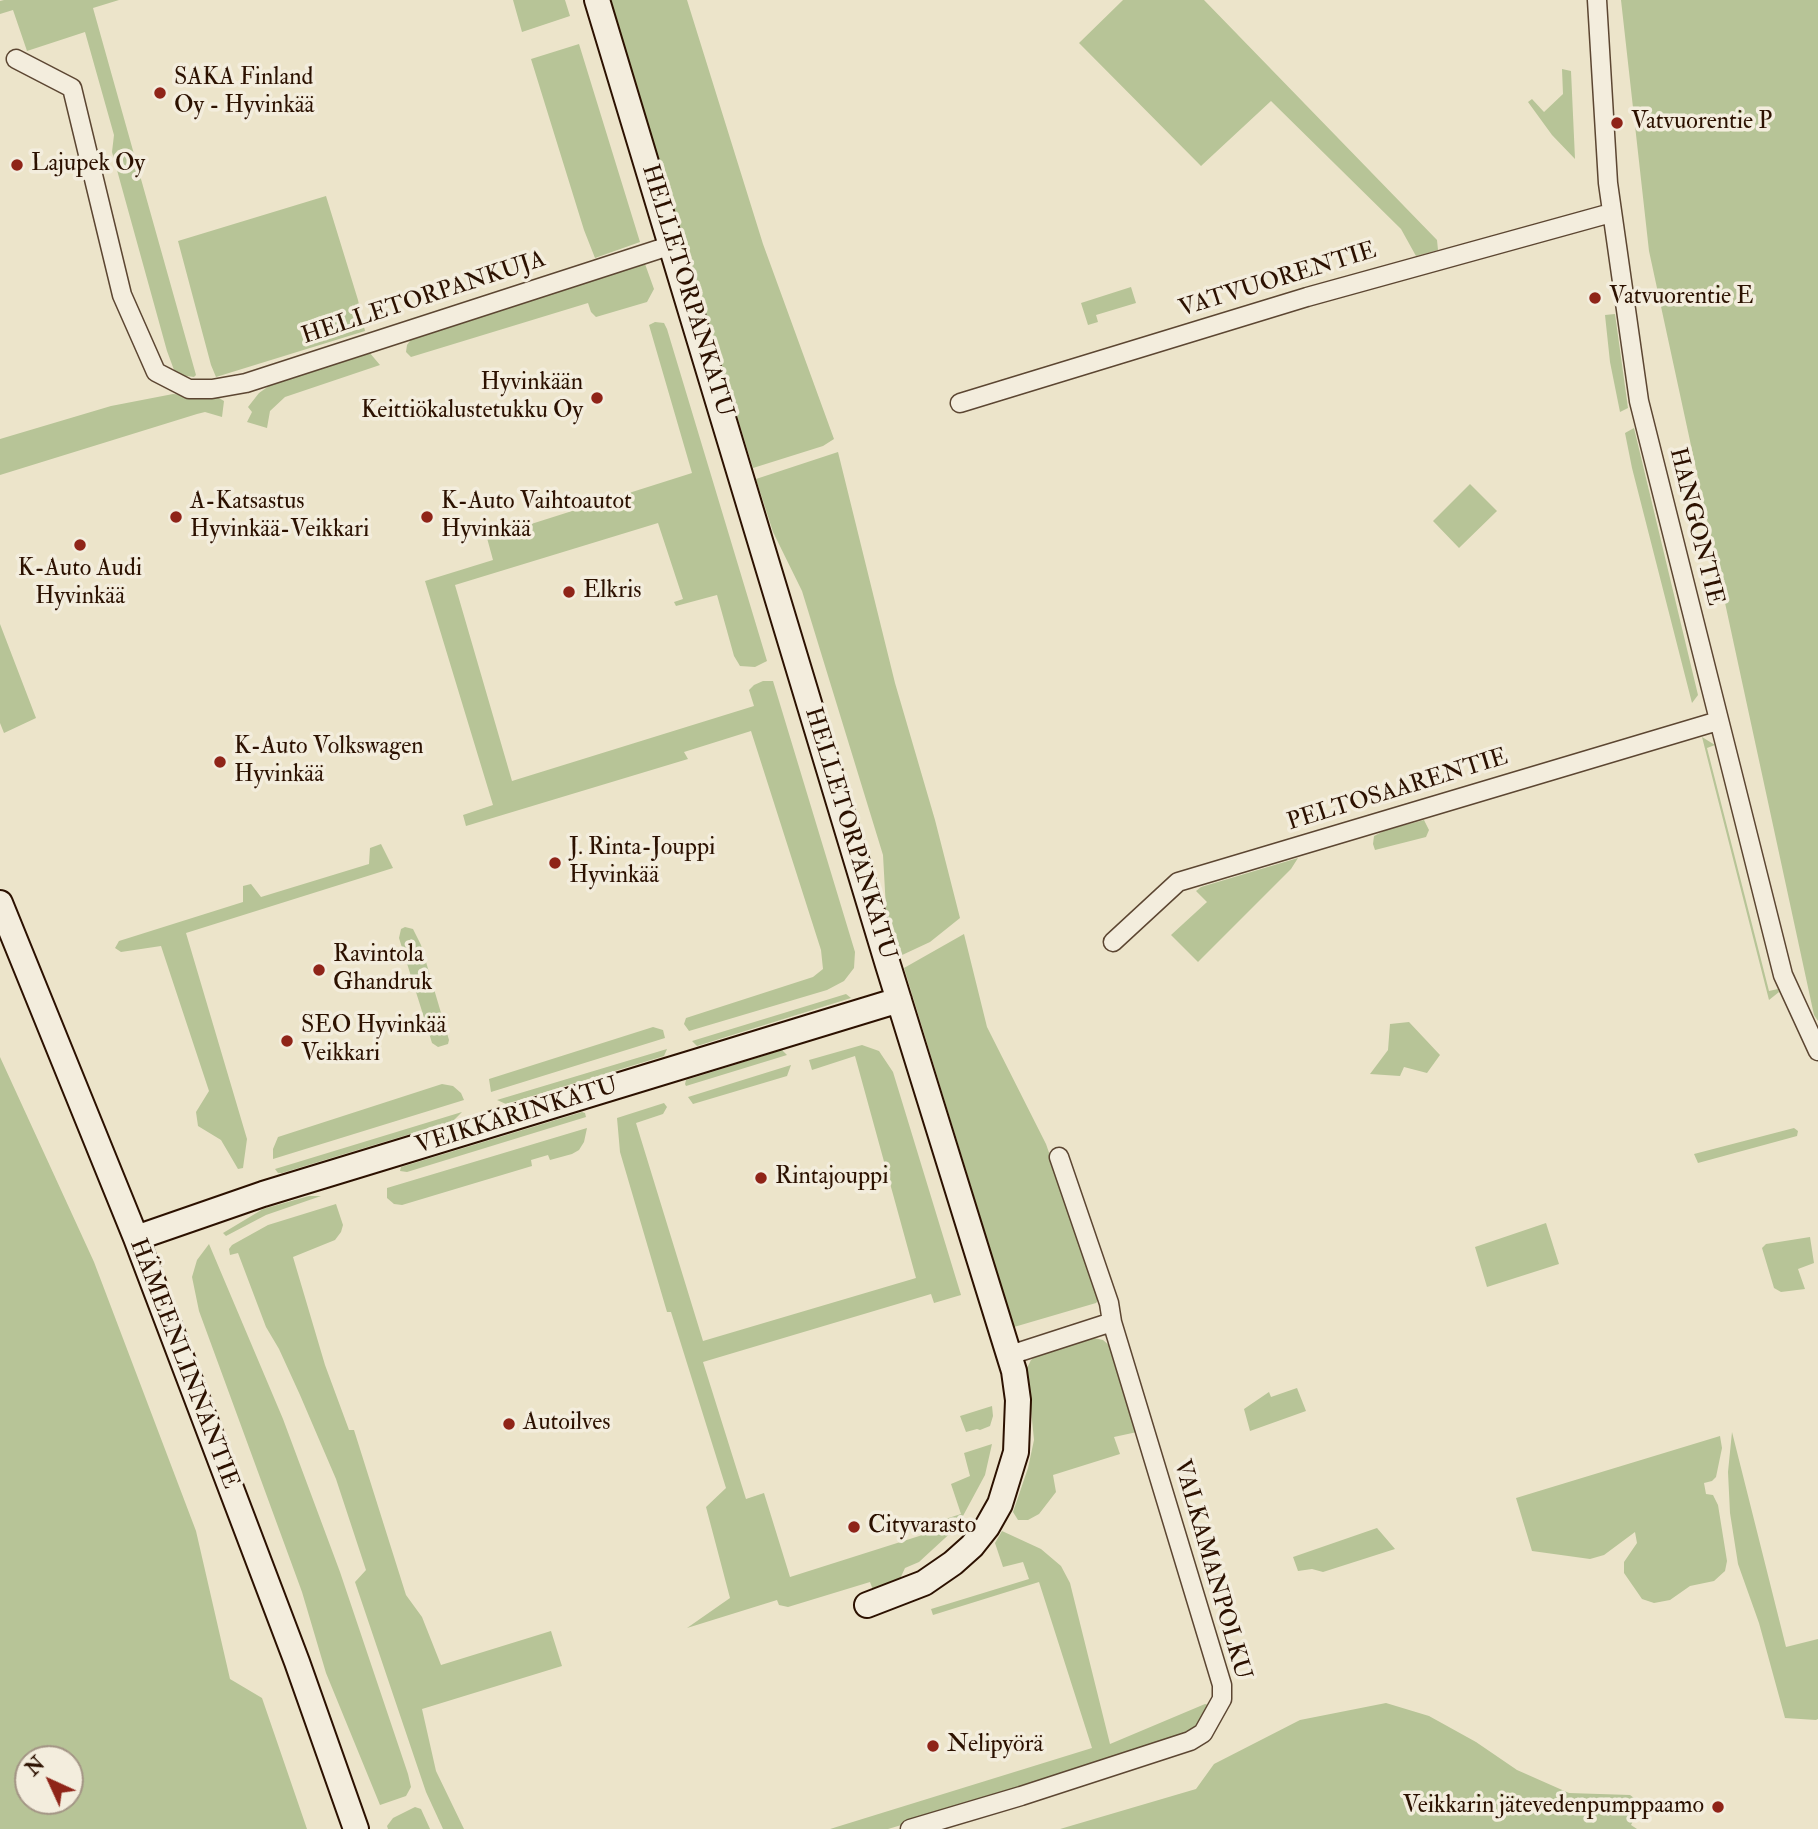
<!DOCTYPE html>
<html>
<head>
<meta charset="utf-8">
<style>
  body { margin:0 }
  #map { position:relative; width:1818px; height:1829px; overflow:hidden; background:#ece4ca; font-family:"IM FELL Double Pica",serif }
  canvas { display:block }
  .north { position:absolute; left:14px; top:1745px; width:70px; height:70px; box-sizing:border-box; background:#f3eddd; border:2px solid #a39585; border-radius:50%; rotate:315deg; font-size:19px; font-weight:700; line-height:28px; text-align:center; color:#2c1100 }
  .north::after { content:''; display:block; margin:auto; width:24px; height:32px; background:#8f2418; clip-path:polygon(50% 0,100% 100%,50% 72%,0 100%) }
</style>
</head>
<body>
<div id="map">
<canvas width="1818" height="1829"></canvas>
<div class="north">N</div>
</div>
<script>
const g = document.querySelector('canvas').getContext('2d');
g.lineJoin = 'round';
function fillPath(path, color) { g.fillStyle = color; g.fill(path, 'evenodd'); }
const toPath = rows => new Path2D(rows.map(r => 'M' + r).join(''));
function strokePath(path, color, width, dash) { g.strokeStyle = color; g.lineWidth = width; g.lineCap = dash ? 'butt' : 'round'; g.setLineDash(dash || []); g.stroke(path); }
function write(font, color, halo, rows, align = 'center') {
  g.font = font + ' "IM FELL Double Pica",serif'; g.lineWidth = 7; g.setLineDash([]); g.textBaseline = 'middle'; g.strokeStyle = halo; g.fillStyle = color; for (const [text, x, y, turn = 0] of rows) {
    g.save(); g.translate(x, y); g.rotate((+turn || 0) * Math.PI / 180); g.textAlign = isNaN(turn) ? turn : align; if (halo) g.strokeText(text, 0, 0); g.fillText(text, 0, 0); g.restore();
  }
}
const green = toPath([
  [4,0,119,0,93,8,196,375,194,377,179,375,174,370,167,351,112,152,114,135,85,32,27,51,13,10,0,14,0,1],
  [513,0,565,0,570,16,522,32],
  [609,0,687,0,763,244,834,439,823,446,753,468],
  [1123,0,1204,0,1437,240,1438,250,1416,256,1401,229,1271,101,1201,166,1079,43],
  [1621,0,1818,0,1818,1021,1814,1015,1649,251],
  [579,44,640,242,595,258,584,230,531,59],
  [1562,69,1571,71,1575,159,1552,135,1528,102,1532,99,1544,112,1563,94],
  [326,196,358,300,365,331,216,377,211,365,178,241],
  [645,264,654,289,647,302,596,317,591,312,588,303,411,357,406,352,407,345,412,338,630,265],
  [1131,287,1136,303,1096,315,1098,322,1088,325,1081,303],
  [1615,314,1628,408,1620,412,1610,362,1605,315],
  [655,322,664,323,667,329,767,661,755,667,740,666,734,656,717,595,676,606,674,602,683,599,658,523,455,585,512,781,754,706,749,690,754,685,763,681,773,681,855,952,854,968,844,981,827,990,689,1031,684,1024,686,1018,813,977,823,969,821,950,751,731,684,752,688,759,466,826,463,815,493,805,425,581,493,560,487,538,692,473,649,325],
  [369,352,380,365,285,397,270,411,267,428,247,422,252,412,248,407,259,393,269,386],
  [173,394,219,398,224,401,222,417,205,412,197,414,0,475,0,439,111,406],
  [1634,428,1698,695,1692,703,1632,468,1625,433],
  [838,452,895,683,935,820,960,918,930,942,900,956,886,909,883,855,802,591,773,532,756,479],
  [1470,484,1497,511,1459,548,1433,521],
  [0,624,36,718,4,733,0,723],
  [1702,737,1715,745,1707,748,1769,991,1778,989,1779,992,1769,1000],
  [1424,820,1429,830,1426,837,1375,850,1373,844,1374,836,1386,830],
  [381,844,393,868,186,933,247,1139,243,1168,238,1169,221,1140,198,1126,196,1112,209,1091,161,946,121,952,115,948,119,941,243,902,243,886,251,884,261,897,369,864,370,848],
  [1298,858,1291,869,1198,962,1171,935,1207,902,1196,891,1201,887],
  [405,927,413,929,421,945,449,1040,448,1044,438,1047,432,1043,399,938,401,929],
  [964,934,987,1027,1046,1144,1100,1298,1096,1303,1014,1327,904,968],
  [846,994,851,998,697,1046,692,1041],
  [1409,1022,1440,1055,1427,1073,1404,1067,1400,1076,1370,1074,1388,1050,1390,1024],
  [653,1027,663,1030,665,1038,491,1092,489,1079],
  [862,1045,879,1051,893,1072,961,1295,934,1303,931,1294,703,1362,746,1499,764,1493,790,1577,935,1531,933,1523,961,1514,951,1484,970,1476,964,1453,992,1444,985,1475,957,1527,919,1562,905,1568,899,1581,873,1590,870,1582,788,1607,779,1605,777,1600,687,1628,730,1598,706,1507,726,1488,671,1312,667,1312,620,1152,617,1118,664,1103,667,1107,663,1114,636,1123,703,1341,916,1278,855,1056,812,1070,809,1060],
  [667,1049,664,1056,506,1104,497,1100],
  [782,1050,787,1055,686,1086,685,1084,686,1080],
  [0,1057,94,1262,196,1531,230,1679,262,1698,307,1829,0,1829],
  [28,1759,70,1759,70,1801,28,1801],
  [791,1065,787,1076,693,1104,688,1097],
  [442,1084,453,1086,461,1093,464,1100,273,1159,273,1149,278,1137],
  [462,1112,453,1121,282,1173,278,1173,275,1169],
  [582,1112,585,1113,586,1117,407,1172,400,1171,401,1167],
  [587,1128,584,1142,579,1150,572,1154,550,1160,548,1155,531,1160,532,1166,402,1205,394,1204,387,1198,387,1188],
  [1794,1128,1798,1131,1797,1136,1698,1163,1694,1154],
  [309,1196,321,1196,266,1215,226,1236,223,1233,263,1209],
  [336,1204,343,1225,341,1232,335,1240,293,1257,325,1365,349,1430,354,1430,406,1595,422,1617,441,1665,551,1631,562,1666,422,1709,436,1771,464,1829,443,1829,426,1792,355,1582,366,1570,336,1479,300,1395,279,1349,266,1327,238,1253,230,1255,229,1249,232,1245,268,1225],
  [1546,1223,1559,1264,1487,1287,1475,1247],
  [1810,1237,1814,1263,1798,1269,1805,1289,1781,1292,1774,1288,1762,1248,1766,1244],
  [209,1244,283,1419,340,1572,408,1774,411,1787,406,1796,380,1805,326,1673,302,1592,199,1311,192,1277,197,1260],
  [1094,1338,1103,1340,1111,1347,1137,1432,1114,1437,1120,1454,1053,1475,1056,1492,1039,1514,1028,1520,1018,1520,1013,1512,1028,1468,1034,1440,1027,1368,1031,1360,1038,1354],
  [1297,1388,1306,1411,1250,1431,1244,1409,1269,1392,1271,1397],
  [992,1406,993,1416,990,1426,980,1430,977,1429,966,1432,960,1416],
  [1732,1432,1786,1647,1818,1639,1818,1719,1816,1720,1785,1718,1759,1623,1738,1564,1730,1513,1728,1472],
  [1720,1436,1722,1448,1716,1477,1712,1481,1704,1483,1706,1494,1713,1495,1718,1505,1727,1561,1725,1571,1714,1581,1690,1586,1670,1600,1654,1603,1642,1599,1624,1573,1624,1562,1637,1543,1635,1532,1604,1555,1590,1559,1532,1551,1516,1498],
  [1377,1528,1395,1549,1323,1572,1312,1569,1298,1571,1293,1557],
  [1002,1531,1041,1549,1061,1566,1070,1583,1110,1744,1205,1704,1210,1705,1197,1729,1134,1756,888,1829,830,1829,1092,1748,1039,1582,933,1615,931,1609,1029,1579,1023,1562,1003,1567,995,1543],
  [1386,1703,1429,1716,1476,1742,1517,1770,1569,1793,1630,1795,1642,1804,1631,1825,1637,1829,1060,1829,1196,1789,1214,1764,1300,1720],
  [415,1807,421,1809,430,1829,388,1829,387,1826,393,1818]
]);
const street = toPath([
  [1597,0,1608,183,1639,401,1783,975,1818,1051],
  [16,59,72,88,122,295,156,372,189,389,212,389,246,383,672,245],
  [960,403,1307,297,1611,213],
  [1113,942,1178,882,1718,721],
  [1010,1355,1112,1322],
  [910,1829,1021,1796,1190,1741,1203,1733,1222,1699,1222,1685,1112,1322,1109,1303,1059,1157]
]);
const secondary = toPath([
  [597,0,888,965,1014,1371,1018,1400,1016,1452,1000,1504,987,1527,972,1546,953,1563,924,1583,867,1605],
  [0,903,136,1238,297,1662,356,1829],
  [136,1238,263,1194,899,1000]
]);
const markers = [
  [160,93,7,"#8f2418"],
  [1617,123,7,"#8f2418"],
  [17,165,7,"#8f2418"],
  [1595,298,7,"#8f2418"],
  [597,398,7,"#8f2418"],
  [176,517,7,"#8f2418"],
  [427,517,7,"#8f2418"],
  [80,545,7,"#8f2418"],
  [569,592,7,"#8f2418"],
  [220,762,7,"#8f2418"],
  [555,863,7,"#8f2418"],
  [319,970,7,"#8f2418"],
  [287,1041,7,"#8f2418"],
  [761,1178,7,"#8f2418"],
  [509,1424,7,"#8f2418"],
  [854,1527,7,"#8f2418"],
  [933,1746,7,"#8f2418"],
  [1718,1807,7,"#8f2418"]
];
const poiNames = [
  ["SAKA Finland",174,79],
  ["Oy - Hyvinkää",174,107],
  ["Vatvuorentie P",1631,123],
  ["Lajupek Oy",31,165],
  ["Vatvuorentie E",1609,298],
  ["Hyvinkään",583,384,"right"],
  ["Keittiökalustetukku Oy",583,412,"right"],
  ["A-Katsastus",190,503],
  ["Hyvinkää-Veikkari",190,531],
  ["K-Auto Vaihtoautot",441,503],
  ["Hyvinkää",441,531],
  ["K-Auto Audi",80,570,"center"],
  ["Hyvinkää",80,598,"center"],
  ["Elkris",583,592],
  ["K-Auto Volkswagen",234,748],
  ["Hyvinkää",234,776],
  ["J. Rinta-Jouppi",569,849],
  ["Hyvinkää",569,877],
  ["Ravintola",333,956],
  ["Ghandruk",333,984],
  ["SEO Hyvinkää",301,1027],
  ["Veikkari",301,1055],
  ["Rintajouppi",775,1178],
  ["Autoilves",523,1424],
  ["Cityvarasto",868,1527],
  ["Nelipyörä",947,1746],
  ["Veikkarin jätevedenpumppaamo",1704,1807,"right"]
];
const streetNames = [
  ["VATVUORENTIE",1278,281,-17],
  ["HELLETORPANKATU",686,291,73],
  ["HELLETORPANKUJA",424,299,-18],
  ["HANGONTIE",1695,527,76],
  ["PELTOSAARENTIE",1398,791,-17],
  ["HELLETORPANKATU",849,834,73],
  ["VEIKKARINKATU",517,1117,-17],
  ["HÄMEENLINNANTIE",183,1364,69],
  ["VALKAMANPOLKU",1211,1570,74]
];
fillPath(green, '#b7c497');
strokePath(street, '#5c4632', 21);
strokePath(secondary, '#2c1100', 28);
strokePath(street, '#f3eddd', 18);
strokePath(secondary, '#f3eddd', 24);
for (const [x, y, r, color] of markers) { const dot = new Path2D(); dot.arc(x, y, r, 0, 2 * Math.PI); g.fillStyle = color; g.fill(dot); strokePath(dot, '#f3eddd', 2.5); }
write('24px', '#2c1100', '#f3eddd', poiNames, 'left');
write('24px', '#2c1100', '#f3eddd', streetNames);
</script>
</body>
</html>
